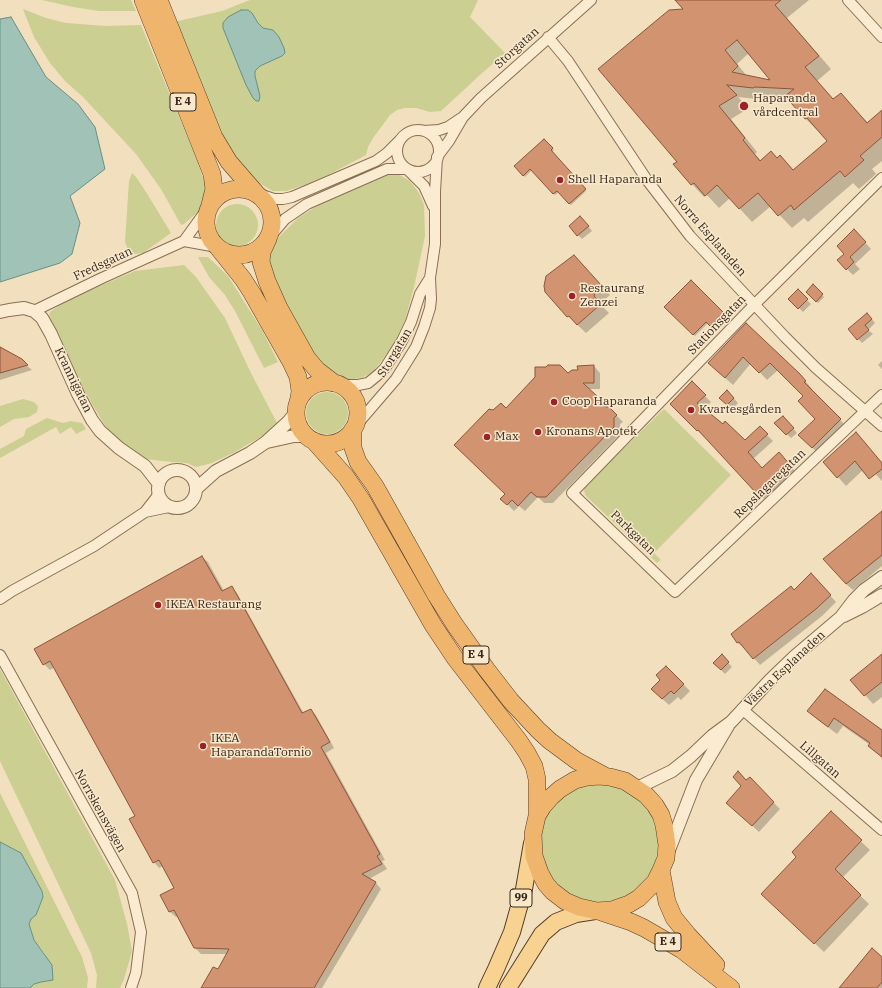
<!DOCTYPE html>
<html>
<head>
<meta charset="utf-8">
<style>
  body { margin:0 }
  canvas { display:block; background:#f1dfbd }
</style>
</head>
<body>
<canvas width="882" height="988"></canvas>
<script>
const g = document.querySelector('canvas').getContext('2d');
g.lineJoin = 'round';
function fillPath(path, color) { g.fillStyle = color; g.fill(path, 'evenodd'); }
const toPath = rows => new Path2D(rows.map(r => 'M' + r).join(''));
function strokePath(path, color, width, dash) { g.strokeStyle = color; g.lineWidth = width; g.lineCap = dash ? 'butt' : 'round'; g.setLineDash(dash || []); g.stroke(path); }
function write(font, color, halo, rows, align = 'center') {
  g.font = font + ' "IBM Plex Serif",serif'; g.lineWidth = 3; g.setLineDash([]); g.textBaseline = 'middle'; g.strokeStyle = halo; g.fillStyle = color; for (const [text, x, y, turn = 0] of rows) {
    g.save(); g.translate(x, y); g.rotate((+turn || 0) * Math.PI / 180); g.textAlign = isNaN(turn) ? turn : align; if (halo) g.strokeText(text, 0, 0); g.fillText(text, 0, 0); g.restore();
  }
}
const green = toPath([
  [42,0,131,0,136,11,99,11,73,7],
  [250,0,478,0,470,17,505,53,481,74,441,111,430,112,416,108,405,108,397,110,390,115,373,138,368,147,366,155,328,175,305,185,286,191,273,191,259,183,238,163,226,146,174,22,222,11],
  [23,9,46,18,66,23,106,26,141,25,197,160,205,184,205,198,199,211,184,224,181,225,161,189,136,154,83,97,65,81,50,63,34,37],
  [132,173,136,177,146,192,171,233,143,253,134,254,129,252,125,242,129,181],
  [385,174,398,174,410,181,419,193,424,205,425,236,414,287,405,320,394,344,373,372,363,377,350,380,340,376,328,368,313,354,270,274,269,259,275,241,298,218,328,199],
  '216 225a21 21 0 1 1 42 0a21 21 0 1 1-42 0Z',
  [198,257,208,257,228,276,262,330,278,362,264,368,235,311,225,295,209,277],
  [184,265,196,277,225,318,250,371,277,423,267,433,235,452,212,463,196,467,187,463,162,461,146,459,120,443,104,424,84,390,49,316,50,312,67,300,135,271],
  '306 413a21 21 0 1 1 42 0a21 21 0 1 1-42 0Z',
  [23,399,34,402,38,406,37,412,29,417,14,419,0,427,0,406],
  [664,409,731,475,654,553,661,560,657,563,586,496,584,491,585,486],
  [47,418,63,423,71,421,82,423,86,429,76,434,71,427,60,434,56,427,0,458,0,449,24,436,26,429],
  [0,669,115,880,127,924,132,951,124,979,120,988,96,988,97,975,91,953,0,761],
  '540 843a59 59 0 1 1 118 0a59 59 0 1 1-118 0Z',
  [0,793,82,957,88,978,87,988,30,988,34,984,41,982,53,980,45,954,34,940,29,924,31,919,36,914,43,897,42,891,21,854,0,842]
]);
const water = toPath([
  [241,10,248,10,252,13,258,23,263,28,273,30,279,37,284,48,285,53,282,56,260,66,255,71,255,76,260,96,259,101,256,101,253,98,246,85,223,28,223,23,228,17,241,10],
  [11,17,46,77,78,104,95,127,105,169,70,196,80,223,72,254,60,263,0,282,0,19,11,17],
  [0,842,21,853,42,891,43,897,36,915,31,919,29,924,34,940,52,965,53,980,41,982,34,984,30,988,0,988,0,842]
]);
const shadow = toPath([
  [681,0,809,0,787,18,831,69,817,81,834,100,853,107,868,123,882,111,882,161,872,169,876,174,859,189,853,183,808,222,804,218,792,228,771,206,752,222,730,198,719,208,707,195,704,197,692,184,678,163,685,10],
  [749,53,773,81,747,76,737,64],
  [738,97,766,100,768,99,790,100,806,119,819,132,820,131,829,141,794,171,780,157,777,159,761,161,755,154,757,152,731,119,749,108],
  [544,140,554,150,552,152,586,191,571,205,559,192,555,195,532,170,525,177,515,166],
  [584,221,592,231,582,239,578,235],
  [860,237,871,249,855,264,860,269,853,275,838,260],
  [582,265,610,295,602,302,603,304,601,305,609,313,586,333,568,316],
  [691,282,728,318,716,330,708,323,695,336,666,307],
  [813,286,824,297,818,303,807,292],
  [798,291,811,304,803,312,790,299],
  [871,318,875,323,868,330,873,334,862,343,849,329],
  [746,324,807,383,812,389,811,390,848,428,820,455,806,442,816,419,805,396,778,370,767,380,751,363,733,385,716,370],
  [0,348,17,357,32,370,0,380],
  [882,361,882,369,878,365],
  [594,366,600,373,600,389,588,389,604,404,603,406,605,408,609,408,623,422,620,424,620,434,553,503,544,503,538,497,525,511,519,506,514,511,502,499,507,494,493,412,506,409,568,375],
  [692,383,711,402,703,409,745,441,766,434,773,441,753,459,762,469,785,459,797,474,769,499,767,496,764,499,705,435,704,437,671,404],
  [731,395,738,403,732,409,721,398],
  [787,421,797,433,791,438,776,423],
  [856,434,882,463,882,481,870,468,864,469,846,486,838,477],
  [882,513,882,566,853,590,846,584],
  [202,557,208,562,224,591,231,587,237,593,304,714,311,710,316,715,334,748,326,753,385,860,382,861,387,869,369,879,376,883,381,889,322,988,202,988,218,971,228,954,201,954,195,948,178,916,176,917,170,912,162,896,176,888,163,866,159,868,154,862,136,816,55,667,50,670,44,664,36,649],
  [817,581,836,602,822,616,760,665,745,648,745,649,738,643,732,634,794,591],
  [882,655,882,697,873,704,865,695],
  [722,656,732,667,725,674,714,663],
  [666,667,690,691,681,700,678,697,669,705,658,695,661,680],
  [825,691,882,731,882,758,869,746,870,745,843,726,837,734,817,719,808,711],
  [739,772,747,781,750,779,780,809,759,832,734,809,742,786],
  [831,813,870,850,842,878,869,904,824,952,771,902,797,857],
  [882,958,882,988,841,988]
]);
const building = toPath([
  [675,0,781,0,775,5,819,56,805,67,833,99,841,93,867,123,882,110,882,137,860,156,864,160,845,177,840,171,794,210,791,205,778,216,758,193,739,209,717,185,705,196,694,183,691,185,673,164,677,162,598,69,669,10,683,9,675,0],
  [737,40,770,80,732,72,738,66,725,50,737,40],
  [727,85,753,88,755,87,794,89,785,96,805,119,807,118,827,141,793,170,780,155,777,158,771,151,760,161,743,140,745,138,719,106,737,95,727,85],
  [544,139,553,148,551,150,586,189,569,204,557,191,553,194,530,169,523,176,514,166,544,139],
  [580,216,589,226,577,236,569,226,580,216],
  [854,229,866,242,850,257,854,262,846,270,837,260,844,254,837,246,854,229],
  [574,255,602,286,594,293,595,294,594,296,601,304,577,325,569,316,567,317,545,292,544,286,546,276,574,255],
  [691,280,727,316,714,330,706,322,693,335,664,307,691,280],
  [813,284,823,294,816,302,806,292,813,284],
  [798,289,808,299,798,309,788,299,798,289],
  [867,313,872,319,865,325,869,330,857,340,848,329,867,313],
  [746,323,800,374,806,381,804,382,841,419,812,448,798,435,815,419,798,401,803,396,770,363,759,373,743,357,725,378,708,363,746,323],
  [0,347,22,359,28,365,0,373,0,347],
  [548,365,560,365,568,373,572,370,578,370,577,366,594,365,594,383,583,383,598,397,597,399,606,407,609,407,617,415,614,418,614,427,546,497,537,497,531,492,518,506,512,500,507,505,500,499,505,494,454,445,489,409,493,410,501,403,506,408,535,377,535,367,546,367,548,365],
  [692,381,706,395,697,403,723,424,725,421,745,440,760,426,768,434,748,452,762,468,779,452,792,467,763,493,760,491,757,494,698,430,697,431,670,404,692,381],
  [727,390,734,398,727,405,719,398,727,390],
  [783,416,794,428,786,435,774,423,783,416],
  [856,432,882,463,882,469,869,479,855,461,837,478,823,462,856,432],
  [882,511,882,555,846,584,823,559,882,511],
  [202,556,222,591,232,586,302,713,311,709,330,742,321,747,380,854,377,856,382,864,362,874,376,882,314,988,201,988,213,967,218,969,229,949,194,948,174,910,169,912,160,895,174,888,159,860,153,863,129,819,135,816,50,661,43,665,34,649,202,556],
  [811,573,831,595,816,609,753,659,739,642,737,643,731,634,791,586,794,590,811,573],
  [722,654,729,662,721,670,713,663,722,654],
  [882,654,882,682,864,696,850,680,882,654],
  [666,666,684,684,674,694,671,691,662,699,651,689,660,680,656,675,666,666],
  [825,689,882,730,882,757,868,746,870,743,834,718,828,727,807,711,825,689],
  [738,771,746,780,750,777,774,802,752,826,726,803,741,786,733,777,738,771],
  [831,811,862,840,835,869,861,895,814,944,761,894,796,857,792,852,831,811],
  [872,948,882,957,882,982,877,988,839,988,872,948]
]);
const minor = toPath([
  [848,0,882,37],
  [548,37,568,61,647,180,690,236,785,337,816,368,882,426],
  '397 151a21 21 0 1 1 42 0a21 21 0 1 1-42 0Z',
  [424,131,439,130,448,127,463,117,481,98,591,0],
  [882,178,754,305,572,493,675,592,882,395],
  [256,193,274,199,283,199,292,197,376,161,387,153,400,140],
  [210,205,184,241,217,247],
  [268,239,285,219,307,204,387,169,407,169,424,186,433,206],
  [34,311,102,278,184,241],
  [339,385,358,385,368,383,379,374,385,368,402,341,411,322,420,294,430,278],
  [353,429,396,379,416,347,424,327,430,308,431,299,430,278,435,244,435,192,437,157,449,141,463,117],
  [145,512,159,494],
  [0,599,12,591,94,546,145,512,169,507],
  [0,655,132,893,141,932,136,973,131,988],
  [742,709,882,830]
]);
const tertiary = toPath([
  [0,312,9,310,24,308,34,311,42,318,51,334,78,394,92,420,100,431,119,448,145,466,159,484],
  [267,442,294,436,306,436],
  '158 489a19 19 0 1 1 38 0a19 19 0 1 1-38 0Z',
  [197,488,216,471,250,453,266,442,288,422,296,412],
  [844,616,862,607,882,595],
  [637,788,672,771,691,756,712,736,731,722,770,680,795,656,841,617,854,600,864,590,882,577],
  [669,850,696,780,728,726]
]);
const primary = toPath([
  [487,988,496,969,512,932,524,889,532,843],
  [508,988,542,934,556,922,576,914,595,911]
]);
const trunk = toPath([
  [143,0,212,174,214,189,210,205],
  [159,0,214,137,229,162,256,193],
  '206 222a33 33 0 1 1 66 0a33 33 0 1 1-66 0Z',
  [268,239,262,252,261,262,267,281,279,308,307,358,317,370,334,383],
  [219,249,243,279,252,293,291,362,298,377,300,391,299,399],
  '296 413a31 31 0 1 1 62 0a31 31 0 1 1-62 0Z',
  [353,429,353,448,358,462,375,486,436,595,455,625,487,670,511,701,538,730,550,741,577,761,605,776],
  [314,441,346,477,361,499,433,625,455,658,519,741,527,753,534,766,537,779,537,816,533,834,534,856,540,873,546,884,552,891,565,901,579,907,597,911,612,910,629,904,639,898,655,882,661,870,666,858,667,845,664,825,661,815,655,805,646,795,625,781,610,777,599,776,587,777,575,780,560,789,551,797,543,806,537,816],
  [661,870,667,902,674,918,688,935,716,965],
  [601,912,631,922,644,928,682,950,731,988]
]);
const markers = [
  [744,106,5,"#9d2128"],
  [560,180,4,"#9d2128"],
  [572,296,4,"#9d2128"],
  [554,402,4,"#9d2128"],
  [691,410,4,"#9d2128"],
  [538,432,4,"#9d2128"],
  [487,437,4,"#9d2128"],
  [158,605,4,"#9d2128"],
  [203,746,4,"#9d2128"]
];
const shields = [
  [183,102,26],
  [476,655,26],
  [521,898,22],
  [668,942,26]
];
const shieldNames = [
  ["E 4",183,102],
  ["E 4",476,655],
  ["99",521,898],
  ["E 4",668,942]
];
const streetNames = [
  ["Storgatan",517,48,-42],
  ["Norra Esplanaden",710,236,49],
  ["Fredsgatan",103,264,-25],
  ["Stationsgatan",717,325,-46],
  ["Storgatan",395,353,-59],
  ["Krannigatan",73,380,64],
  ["Repslagaregatan",770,484,-44],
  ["Parkgatan",633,533,44],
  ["Västra Esplanaden",785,669,-43],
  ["Lillgatan",820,760,41],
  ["Norrskensvägen",100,811,61]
];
const poiNames = [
  ["Haparanda",753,99],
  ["vårdcentral",753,113],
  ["Shell Haparanda",568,180],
  ["Restaurang",580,289],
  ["Zenzei",580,303],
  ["Coop Haparanda",562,402],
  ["Kvartesgården",699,410],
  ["Kronans Apotek",546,432],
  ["Max",495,437],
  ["IKEA Restaurang",166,605],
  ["IKEA",211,739],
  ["HaparandaTornio",211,753]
];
fillPath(green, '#cbcf91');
fillPath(water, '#a1c2b6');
strokePath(water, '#689084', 1);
fillPath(shadow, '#0003');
fillPath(building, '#d29370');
strokePath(building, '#8b5539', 1);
strokePath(minor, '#8a6e55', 12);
strokePath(tertiary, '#8a6e55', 14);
strokePath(primary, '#573c2a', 18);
strokePath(trunk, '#573c2a', 18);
strokePath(minor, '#fbecd1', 10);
strokePath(tertiary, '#fbecd1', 12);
strokePath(primary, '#f8d291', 16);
strokePath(trunk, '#f0b56c', 17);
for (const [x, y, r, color] of markers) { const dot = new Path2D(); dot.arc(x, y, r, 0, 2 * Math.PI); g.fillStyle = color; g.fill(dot); strokePath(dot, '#f8e9cd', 1.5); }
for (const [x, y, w] of shields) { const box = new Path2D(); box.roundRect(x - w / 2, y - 9, w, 18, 3); g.fillStyle = '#f8e9cd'; g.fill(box); strokePath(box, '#38271b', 1); }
write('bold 11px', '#38271b', null, shieldNames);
write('12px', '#38271b', '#f8e9cd', streetNames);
write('12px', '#38271b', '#f8e9cd', poiNames, 'left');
</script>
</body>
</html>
